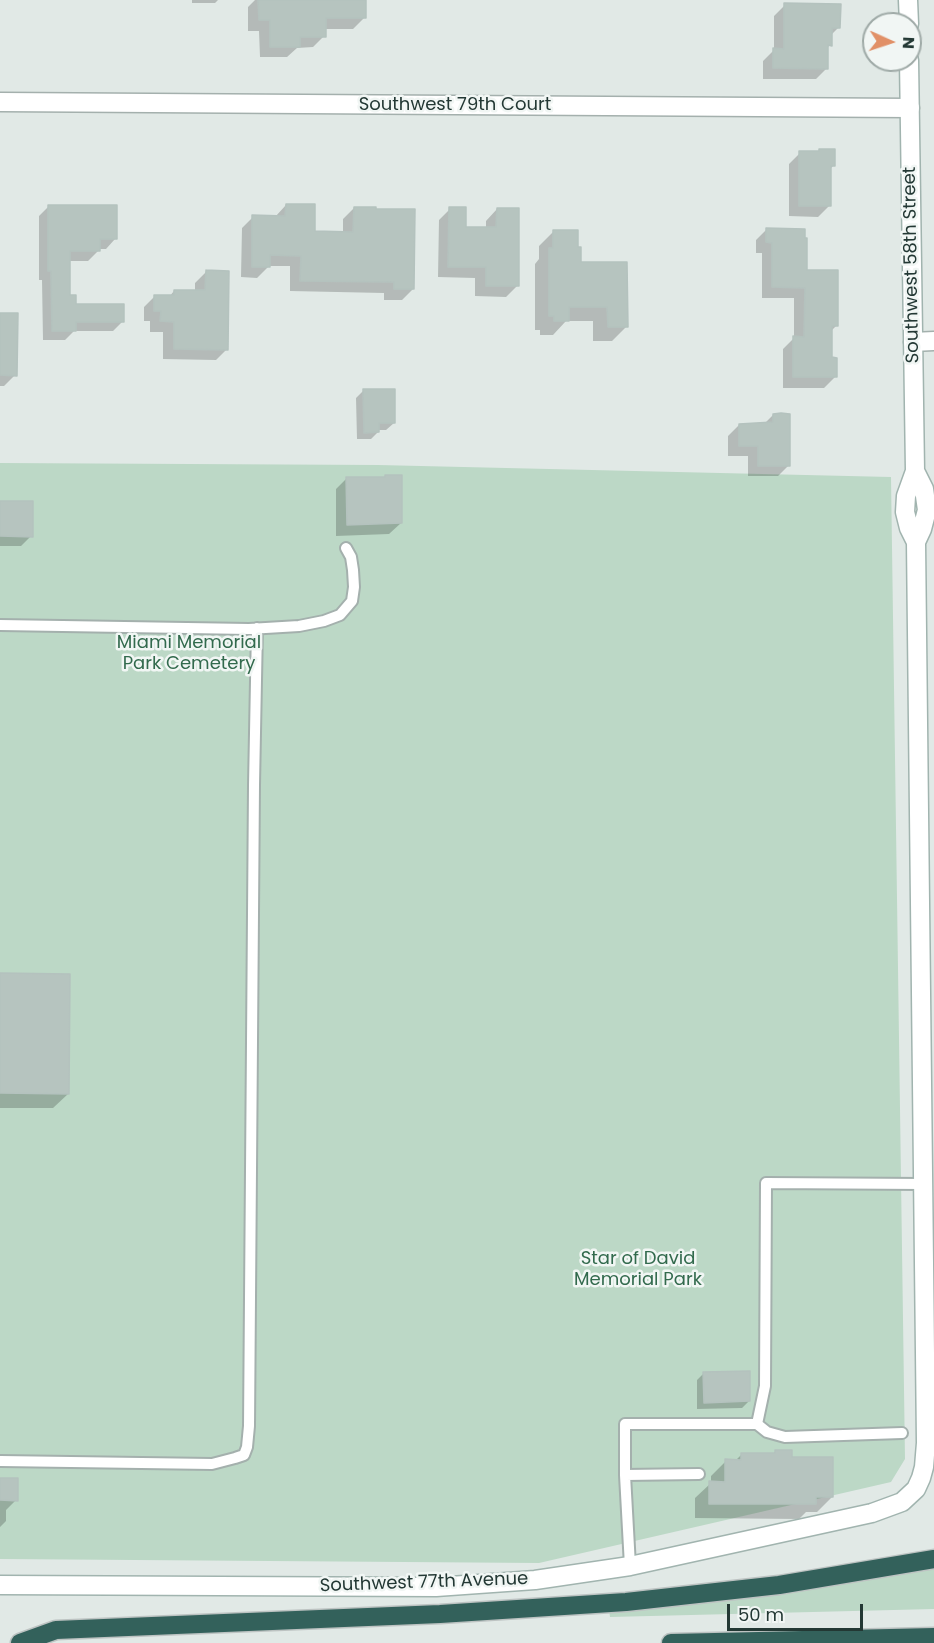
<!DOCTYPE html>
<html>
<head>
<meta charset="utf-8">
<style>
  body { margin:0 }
  #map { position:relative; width:934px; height:1643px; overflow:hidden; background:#e1e9e6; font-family:Poppins,sans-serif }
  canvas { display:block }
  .north { position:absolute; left:862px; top:12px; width:60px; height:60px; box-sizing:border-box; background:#f1f6f4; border:2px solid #9faaa7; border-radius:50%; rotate:93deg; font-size:16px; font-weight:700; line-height:24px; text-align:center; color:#233834 }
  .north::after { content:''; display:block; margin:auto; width:21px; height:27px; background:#e19067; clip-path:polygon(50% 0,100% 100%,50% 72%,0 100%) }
  .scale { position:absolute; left:727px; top:1604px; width:136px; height:27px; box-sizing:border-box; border:3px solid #233834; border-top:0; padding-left:8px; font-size:18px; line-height:21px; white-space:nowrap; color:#233834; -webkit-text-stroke:4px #f1f6f4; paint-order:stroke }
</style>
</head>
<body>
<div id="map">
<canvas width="934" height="1643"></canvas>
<div class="north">N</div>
<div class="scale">50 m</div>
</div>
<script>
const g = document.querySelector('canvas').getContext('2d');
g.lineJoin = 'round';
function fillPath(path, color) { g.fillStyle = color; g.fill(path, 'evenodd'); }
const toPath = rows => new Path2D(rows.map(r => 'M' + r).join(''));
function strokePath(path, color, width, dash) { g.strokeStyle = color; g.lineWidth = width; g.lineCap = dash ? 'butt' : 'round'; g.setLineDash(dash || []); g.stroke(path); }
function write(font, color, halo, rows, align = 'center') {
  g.font = font + ' Poppins,sans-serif'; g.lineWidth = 5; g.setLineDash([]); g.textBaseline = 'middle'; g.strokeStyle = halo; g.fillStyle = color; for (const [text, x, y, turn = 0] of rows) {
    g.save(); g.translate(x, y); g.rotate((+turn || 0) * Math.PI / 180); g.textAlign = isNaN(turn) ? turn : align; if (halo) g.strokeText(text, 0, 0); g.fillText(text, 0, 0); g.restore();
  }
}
const green = toPath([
  [0,463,378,465,891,477,905,1459,891,1482,539,1563,0,1559],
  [934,1569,934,1609,610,1617,609,1610,846,1583]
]);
const shadow = toPath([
  [192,0,218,0,215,3,192,3],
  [255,0,364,0,364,18,353,29,324,29,324,36,313,47,297,48,287,57,260,57,259,31,248,31,248,7],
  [785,5,839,27,830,36,830,45,827,48,827,68,816,79,763,79,763,61,774,50,774,16],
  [800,153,834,165,830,169,829,206,818,217,789,216,789,164],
  [286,205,313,233,343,233,343,219,354,208,413,289,402,300,384,300,384,293,290,291,290,266,269,266,257,278,241,277,242,228,253,217,275,217],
  [49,206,115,239,106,249,98,249,98,251,88,261,69,261,69,297,75,305,123,321,113,331,74,331,65,340,43,340,42,280,39,280,39,216],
  [450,209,464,228,486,228,486,221,497,209,517,286,506,297,475,296,475,278,438,277,439,220],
  [767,229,805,272,836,326,830,332,830,359,835,377,824,388,783,388,783,349,794,338,794,298,762,298,762,253,756,253,756,240],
  [554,231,576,249,579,264,626,327,612,341,593,341,593,321,566,321,553,335,540,335,540,330,535,330,535,264,539,259,539,246],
  [206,272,227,349,216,360,163,359,163,332,150,332,150,321,144,321,144,307,155,296,169,297,174,291,195,291,195,283],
  [0,314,15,375,4,386,0,386],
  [363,391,394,423,386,430,378,430,378,432,371,439,357,439,356,398],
  [773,415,789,465,778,476,748,476,748,456,728,456,728,436,739,425,764,424],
  [347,478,401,523,389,534,336,536,336,489],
  [0,502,31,536,21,546,0,546],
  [0,975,68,1094,53,1108,0,1108],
  [704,1373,749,1401,742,1408,697,1409,697,1380],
  [775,1452,790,1459,832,1497,817,1512,806,1512,799,1519,695,1518,695,1498,711,1483,711,1476,726,1461,735,1461,742,1454,773,1454],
  [0,1480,16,1500,6,1510,6,1521,0,1527]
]);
const building = toPath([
  [258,0,366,0,366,18,326,18,326,37,300,37,300,47,270,47,270,20,259,20,258,0],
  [784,3,841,4,840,28,832,28,832,46,828,45,828,69,773,68,773,48,784,49,784,3],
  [819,149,835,149,835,166,831,166,831,206,799,206,799,151,819,151,819,149],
  [286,204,315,204,315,231,353,232,354,207,376,207,376,209,415,209,414,289,394,289,394,282,300,281,301,256,270,255,270,267,252,267,252,215,285,216,286,204],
  [48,205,117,205,117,239,100,239,100,251,70,251,70,295,76,295,76,304,124,304,124,322,76,322,76,331,52,331,51,271,48,271,48,205],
  [449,207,466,207,466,227,496,227,497,208,519,208,519,286,486,286,486,267,448,267,449,207],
  [766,228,805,229,805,238,807,238,807,270,838,270,838,326,832,326,832,357,837,358,837,377,793,377,793,336,804,337,805,288,772,287,772,243,766,242,766,228],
  [553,230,578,230,578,247,581,247,581,262,627,262,628,327,608,327,607,307,569,307,569,321,554,321,554,316,549,316,549,248,553,248,553,230],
  [206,270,229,271,228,350,174,349,174,322,160,321,161,311,154,311,154,295,174,295,174,290,205,290,206,270],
  [0,313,18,313,17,376,0,375,0,313],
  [363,389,395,389,395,423,379,423,379,432,364,433,363,389],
  [781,413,790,414,790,466,758,466,758,446,739,446,739,424,773,422,773,414,781,413],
  [385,475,402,475,402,523,347,525,346,477,385,477,385,475],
  [0,501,33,501,33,537,0,536,0,501],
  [0,973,70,974,69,1094,0,1093,0,973],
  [750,1371,750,1401,704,1403,703,1372,750,1371],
  [775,1450,792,1450,792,1457,833,1457,833,1497,816,1497,816,1504,709,1504,709,1481,725,1482,725,1459,741,1460,741,1453,775,1453,775,1450],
  [0,1478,18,1478,18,1501,0,1500,0,1478]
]);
const lane = toPath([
  [0,625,249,629,299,626,324,621,340,615,352,601,354,587,353,570,351,557,346,548],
  [757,1424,767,1432,785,1437,902,1433],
  [0,1461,212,1464,235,1458,244,1455,247,1447,249,1426,254,785,257,628],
  [625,1475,699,1474],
  [630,1566,625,1475,625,1424,757,1424,765,1386,766,1183,924,1184]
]);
const street = toPath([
  [0,102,910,108],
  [913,342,934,341]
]);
const secondary = toPath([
  [908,0,909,24],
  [915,471,924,489,927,510,922,529,916,542],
  [0,1585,436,1587,535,1580,630,1566,872,1513,902,1502,916,1489,921,1478,924,1467,926,1443,916,542,909,528,905,512,906,496,915,471,909,60]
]);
const highway = toPath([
  [20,1643,56,1630,440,1614,626,1602,779,1585,934,1559],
  [671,1643,934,1637]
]);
const streetNames = [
  ["Southwest 79th Court",455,105],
  ["Southwest 58th Street",912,265,-91],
  ["Southwest 77th Avenue",424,1583,-2]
];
const parkNames = [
  ["Miami Memorial",189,643],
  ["Park Cemetery",189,664],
  ["Star of David",638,1259],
  ["Memorial Park",638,1280]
];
fillPath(green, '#bcd8c6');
fillPath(shadow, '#0003');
fillPath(building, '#b6c4bf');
strokePath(building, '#b4c2be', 1.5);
strokePath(lane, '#a4b0ad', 14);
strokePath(street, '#a4b0ad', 21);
strokePath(secondary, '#a1b4af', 21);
strokePath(highway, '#bdc3c2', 21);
strokePath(lane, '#fff', 10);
strokePath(street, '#fff', 18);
strokePath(secondary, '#fff', 18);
strokePath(highway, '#33615b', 18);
write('18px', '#233834', '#f1f6f4', streetNames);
write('18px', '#326a4d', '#f1f6f4', parkNames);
</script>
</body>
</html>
